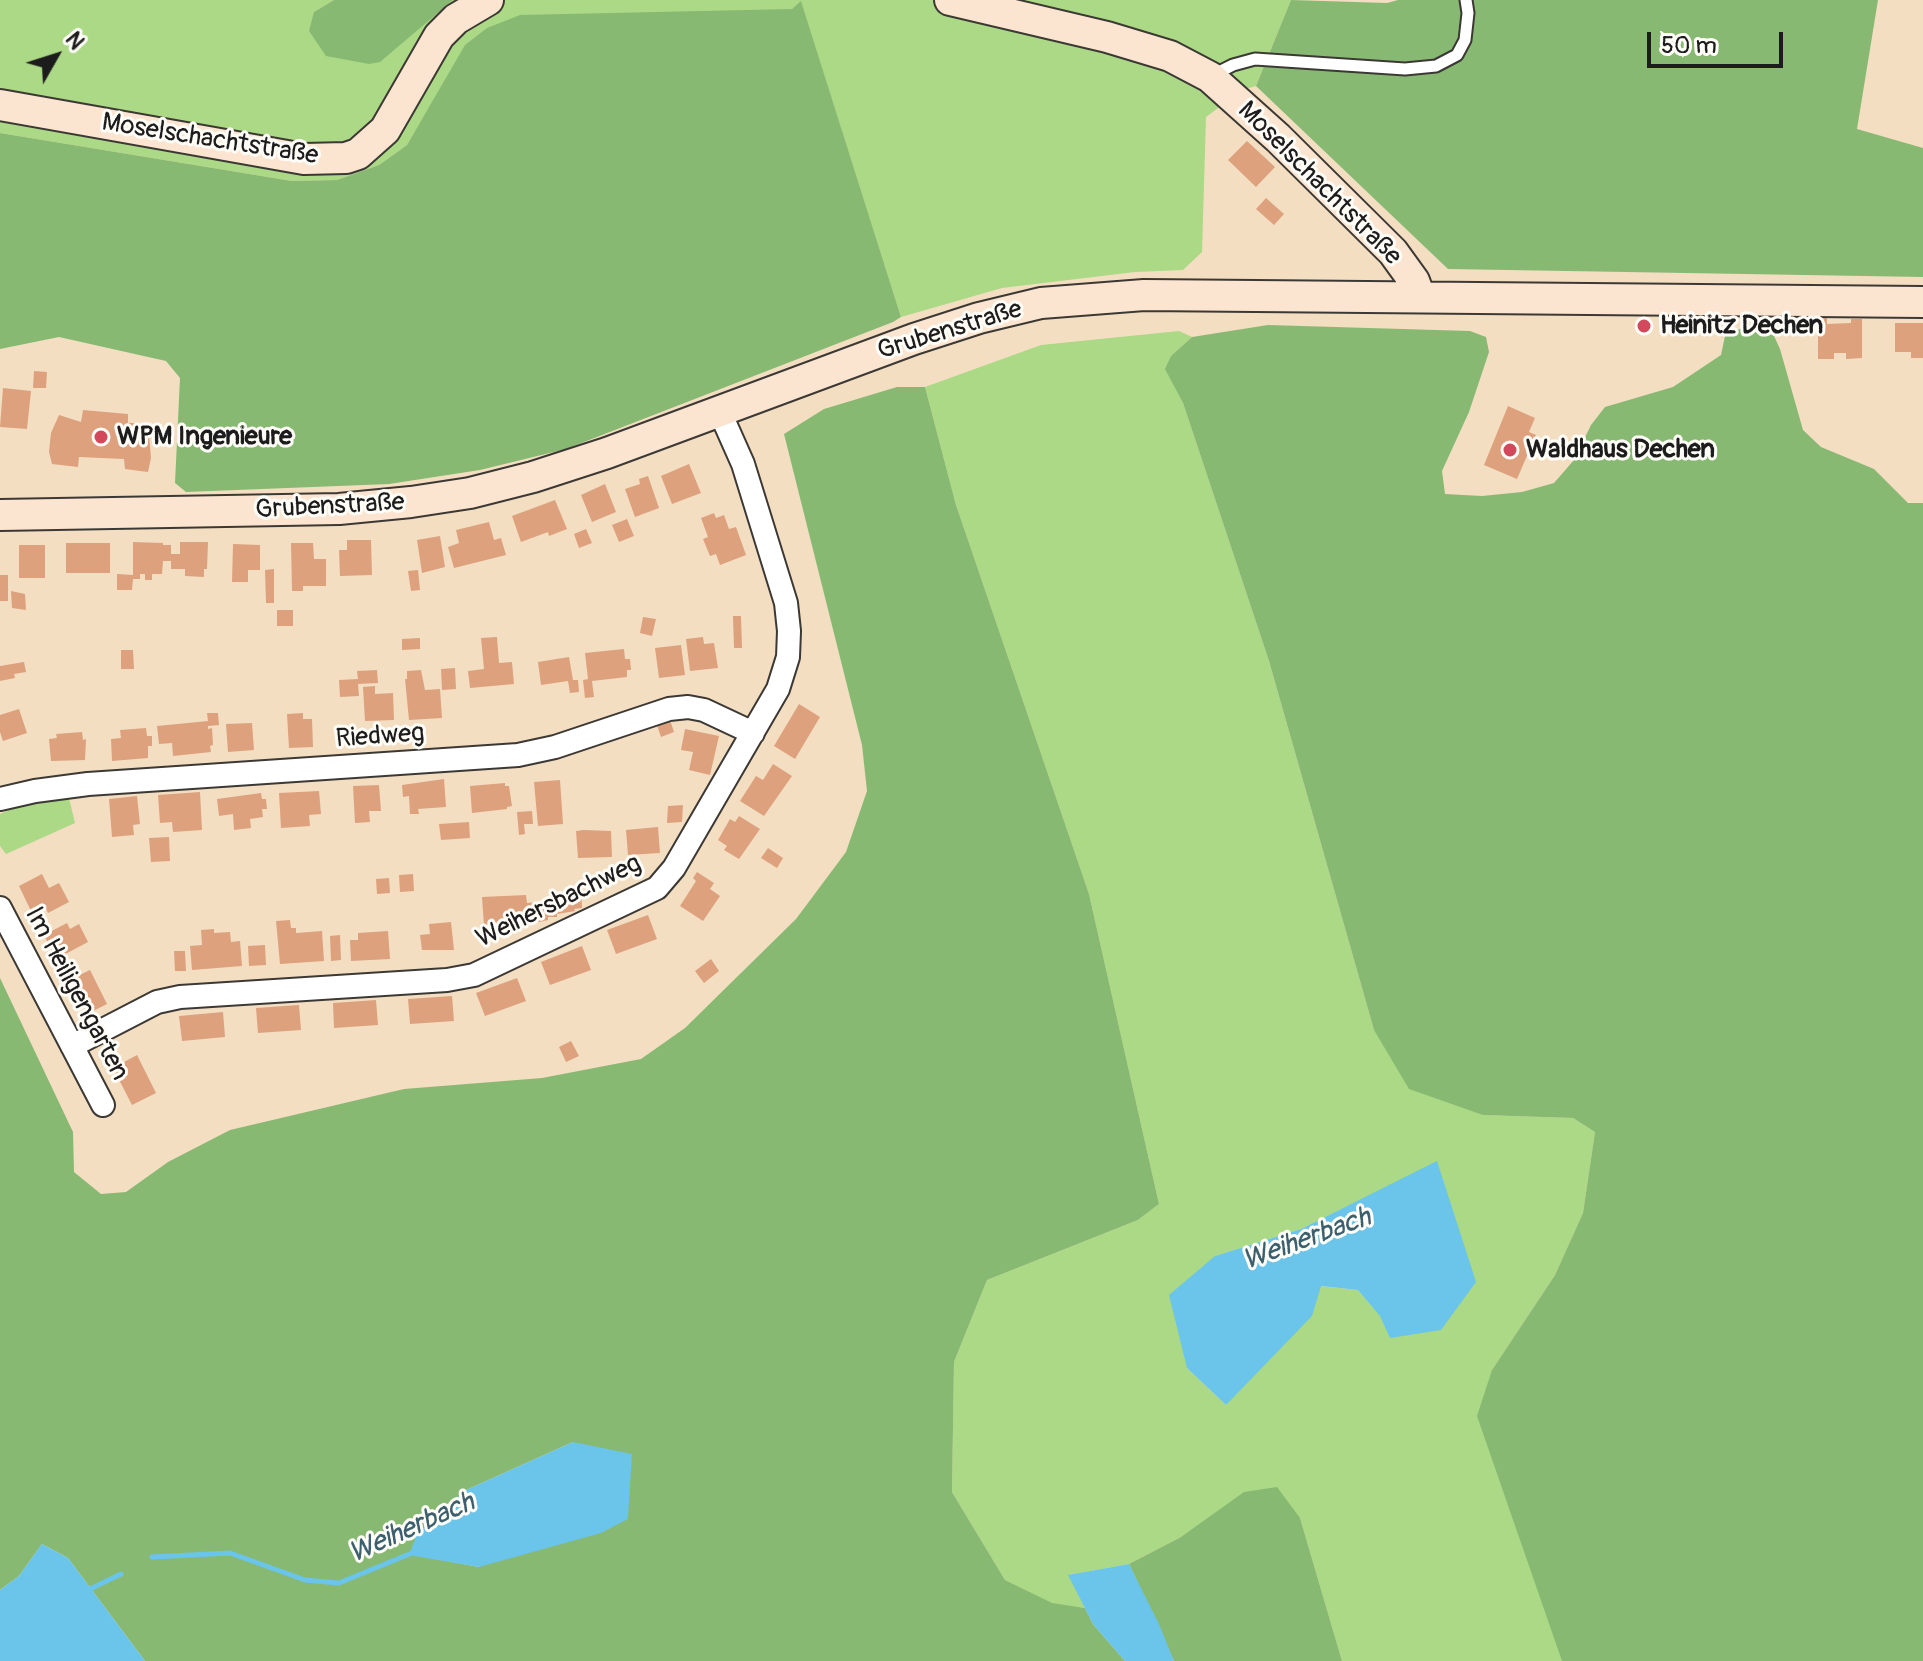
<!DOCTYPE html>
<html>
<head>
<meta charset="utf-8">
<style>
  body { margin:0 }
  #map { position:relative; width:1923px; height:1661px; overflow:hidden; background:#f3dec2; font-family:Pangolin,sans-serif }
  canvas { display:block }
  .north { position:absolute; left:16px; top:16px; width:80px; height:80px; -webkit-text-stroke:6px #fdfcf7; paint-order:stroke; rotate:51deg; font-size:22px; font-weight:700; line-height:32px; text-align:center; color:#1c1c1c }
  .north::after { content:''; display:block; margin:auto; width:28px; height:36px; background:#1c1c1c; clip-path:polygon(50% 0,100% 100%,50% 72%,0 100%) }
  .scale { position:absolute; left:1647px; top:32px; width:136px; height:36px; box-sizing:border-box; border:4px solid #1c1c1c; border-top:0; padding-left:10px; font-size:24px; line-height:28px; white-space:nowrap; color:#1c1c1c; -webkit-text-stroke:6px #fdfcf7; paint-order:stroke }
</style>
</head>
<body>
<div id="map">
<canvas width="1923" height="1661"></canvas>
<div class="north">N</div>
<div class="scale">50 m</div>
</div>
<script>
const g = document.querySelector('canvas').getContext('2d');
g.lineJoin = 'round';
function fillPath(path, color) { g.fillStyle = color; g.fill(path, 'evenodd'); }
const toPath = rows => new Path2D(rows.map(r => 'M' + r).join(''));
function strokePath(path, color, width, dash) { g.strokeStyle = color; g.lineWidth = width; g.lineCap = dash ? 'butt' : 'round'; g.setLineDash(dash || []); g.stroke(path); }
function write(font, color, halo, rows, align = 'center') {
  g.font = font + ' Pangolin,sans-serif'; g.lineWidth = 6; g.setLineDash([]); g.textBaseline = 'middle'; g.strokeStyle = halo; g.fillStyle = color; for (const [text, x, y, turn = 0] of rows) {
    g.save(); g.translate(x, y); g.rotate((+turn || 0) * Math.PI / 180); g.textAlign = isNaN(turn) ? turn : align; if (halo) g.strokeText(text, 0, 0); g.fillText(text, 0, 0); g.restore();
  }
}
const green = toPath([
  [0,0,334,0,314,12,435,15,453,0,1291,0,1256,86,1242,90,1206,117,1202,252,1183,270,1135,272,1002,288,901,317,801,2,792,9,429,108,407,145,379,165,337,180,292,181,0,133],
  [1179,331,1192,337,1171,356,1166,369,1183,403,1269,661,1374,1030,1483,1115,1573,1118,1595,1132,1583,1213,1555,1275,1492,1370,1562,1661,1342,1661,1300,1518,1181,1537,1129,1564,1069,1575,1085,1608,1052,1604,1005,1580,952,1492,954,1362,987,1280,1138,1220,1159,1204,1089,894,956,505,925,387,1041,345],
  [1437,1162,1451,1208,1391,1338,1381,1316,1358,1290,1320,1286,1226,1405,1187,1368,1215,1256,1301,1229],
  [68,794,75,823,6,854,0,846,0,814,34,799]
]);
const forest = toPath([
  [334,0,453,0,380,62,369,64,326,56,309,31,314,12],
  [1291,0,1387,3,1398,0,1878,0,1857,129,1923,148,1923,277,1448,269,1256,86],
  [801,1,901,317,893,322,566,449,480,470,389,484,186,492,175,483,180,378,166,361,59,337,0,349,0,133,292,181,337,180,379,165,407,145,465,45,487,28,520,15,792,9],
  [1750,324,1769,325,1780,349,1803,430,1821,447,1874,469,1908,503,1923,503,1923,1661,1562,1661,1477,1416,1492,1370,1555,1275,1583,1213,1595,1132,1573,1118,1483,1115,1409,1089,1374,1030,1269,661,1183,403,1165,369,1171,356,1192,337,1268,325,1470,331,1486,337,1489,352,1469,412,1442,471,1445,494,1482,496,1522,492,1554,483,1574,460,1591,425,1605,407,1673,387,1721,355,1725,336],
  [897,387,925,387,956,505,1089,894,1159,1204,1138,1220,987,1280,954,1362,952,1492,1005,1580,1052,1603,1085,1608,1093,1624,1125,1661,145,1661,68,1558,42,1544,19,1576,0,1590,0,978,73,1132,74,1172,101,1194,126,1192,168,1162,230,1130,404,1089,542,1078,641,1059,685,1028,796,919,846,852,867,791,862,745,784,434,824,409],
  [573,1442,479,1567,409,1554,464,1491],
  [1277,1487,1300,1518,1342,1661,1174,1661,1129,1564,1181,1537,1244,1492]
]);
const water = toPath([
  [1437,1161,1476,1282,1441,1330,1390,1338,1380,1316,1358,1290,1321,1286,1312,1316,1226,1405,1187,1368,1169,1295,1215,1256,1301,1229],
  [573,1442,632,1454,628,1519,601,1533,479,1567,409,1555,417,1534,464,1491],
  [42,1544,68,1558,145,1661,0,1661,0,1590,19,1576],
  [1129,1564,1159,1624,1174,1661,1125,1661,1093,1624,1068,1575]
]);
const stream = toPath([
  [152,1557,230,1553,305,1580,339,1583,412,1553],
  [86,1591,121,1574]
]);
const building = toPath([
  [1247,141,1275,167,1256,187,1228,160],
  [1266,198,1284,214,1274,225,1256,209],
  [1818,315,1827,315,1827,324,1851,323,1851,319,1862,319,1862,358,1846,359,1846,353,1834,353,1834,359,1818,359],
  [1895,323,1923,323,1923,358,1911,358,1911,352,1895,352],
  [34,371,47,372,46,388,33,388],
  [3,388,31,391,27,429,0,427],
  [1508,406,1535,418,1529,432,1536,435,1517,479,1484,465],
  [83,410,128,414,128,423,148,423,151,458,148,472,125,469,124,459,79,457,78,467,52,464,49,452,51,433,59,415,81,422],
  [689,464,701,493,672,504,661,476],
  [648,476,659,508,635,517,625,489,640,484,639,479],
  [605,484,616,512,592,522,581,495],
  [555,500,567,529,549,536,548,532,521,542,512,516],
  [714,513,716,518,724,515,729,529,736,527,746,555,720,565,716,554,710,556,703,539,708,537,701,518],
  [627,519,634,536,619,542,612,525],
  [489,522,494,540,501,538,506,555,454,568,448,547,459,543,456,530],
  [586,529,592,543,579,548,574,534],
  [440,536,445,567,422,573,417,540],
  [347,540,371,540,372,575,340,576,339,550,347,550],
  [133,542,163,543,163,545,171,545,171,554,180,554,180,542,208,542,207,569,204,569,204,577,185,576,185,569,171,569,171,561,163,561,162,574,152,574,152,580,145,580,145,574,140,574,140,579,133,579,132,590,117,590,117,574,133,575],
  [66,543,110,543,110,573,66,573],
  [291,543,313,543,314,559,326,559,326,586,303,586,303,591,292,591],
  [233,544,260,545,260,570,248,570,248,582,232,582],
  [19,545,45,545,45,578,19,578],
  [274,569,274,603,266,603,265,570],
  [418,570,420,590,411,591,408,571],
  [0,575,8,575,8,601,0,601],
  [11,591,25,594,26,610,12,608],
  [277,610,293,610,293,626,277,626],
  [733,616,741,616,742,648,734,648],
  [643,617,656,619,652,636,640,633],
  [497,637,499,663,512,662,514,684,470,688,468,671,484,669,481,638],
  [703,637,704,644,714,643,718,668,690,671,686,639],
  [420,638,420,649,402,650,402,639],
  [681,645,685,675,659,678,655,648],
  [624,649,625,659,630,659,631,670,627,670,627,677,592,681,594,697,585,698,583,680,588,679,585,653],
  [121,650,133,650,134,669,121,669],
  [569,657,573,680,578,680,579,692,570,693,568,681,541,685,538,662],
  [24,662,26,672,14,674,15,678,0,681,0,666],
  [455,668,456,689,442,690,441,669],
  [377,670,378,683,358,684,359,696,340,697,339,680,358,679,357,671],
  [421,670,425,690,440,689,442,718,409,720,405,679,407,679,407,671],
  [375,686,375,694,393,693,394,720,365,721,363,687],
  [799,704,820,717,795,759,774,746],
  [19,709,27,733,3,741,0,732,0,715],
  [207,713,218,713,219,725,208,726,208,729,212,728,213,745,210,746,211,752,173,756,172,743,159,744,157,726,208,721],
  [303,713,303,719,312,719,313,747,289,748,287,714],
  [670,720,674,732,661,737,657,725],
  [252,723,254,750,228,752,226,724],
  [146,728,147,736,152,736,152,746,148,746,148,758,112,761,111,739,121,738,120,730],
  [685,729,719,736,710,775,689,770,693,752,681,750],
  [82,732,83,740,86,739,85,760,51,761,49,739,57,738,56,734],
  [773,764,792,776,764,816,740,801,756,776,763,780],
  [444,779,446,807,418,809,419,814,410,814,409,796,403,797,402,785],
  [560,780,563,824,538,826,534,782],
  [505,783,505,786,509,786,512,806,507,807,507,809,472,813,470,786],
  [379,785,381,811,369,811,370,822,355,823,353,786],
  [319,791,321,814,309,815,310,826,281,828,279,793],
  [200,792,202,830,173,832,172,822,160,823,158,795],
  [261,793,262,799,266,799,267,809,262,809,263,817,250,819,251,828,234,830,233,814,219,816,217,799],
  [137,796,140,824,133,825,134,835,112,837,109,799],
  [683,805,682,822,667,823,668,806],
  [532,811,533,824,524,824,525,834,519,835,517,812],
  [739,816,760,829,739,859,724,850,727,846,718,840,730,819,735,822],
  [469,822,470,838,441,840,439,824],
  [658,827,660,853,628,855,626,830],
  [584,830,611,831,612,857,578,858,576,831],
  [169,837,170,861,151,862,149,838],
  [768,848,783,858,777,868,761,858],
  [697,872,714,883,710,889,720,896,703,921,680,906,696,881,693,878],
  [42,874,49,888,59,883,69,902,48,913,44,904,31,911,19,886],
  [413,874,414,891,400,892,399,875],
  [389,878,390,893,377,894,376,879],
  [581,890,582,908,574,909,575,911,557,914,557,917,548,917,548,920,539,922,484,925,482,897,526,895,527,903,538,902],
  [648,915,657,939,616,954,607,930],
  [290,920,291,928,296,928,296,933,322,931,324,961,280,964,276,921],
  [451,922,454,950,422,950,420,935,430,934,429,924],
  [67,923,70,929,79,924,88,942,56,959,44,935],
  [214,929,214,933,230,932,231,942,240,941,242,966,192,970,190,946,202,945,201,930],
  [388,931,390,959,351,961,350,940,358,940,358,933],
  [340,935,341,960,331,961,330,936],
  [265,945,266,965,249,966,248,946],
  [582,946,591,970,550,985,541,962],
  [174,951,185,951,186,971,175,971],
  [711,959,719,971,704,983,695,971],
  [90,970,107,1004,87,1014,82,1004,79,1006,67,981],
  [517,978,526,1001,485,1016,476,993],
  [452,996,454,1021,410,1024,408,999],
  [376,1000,378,1025,334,1028,333,1003],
  [299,1005,301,1030,258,1033,256,1008],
  [223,1012,225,1037,182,1041,179,1016],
  [571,1041,579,1056,566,1062,559,1047],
  [137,1055,156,1093,132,1105,113,1068]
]);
const lane = toPath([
  [1213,75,1233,65,1255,59,1405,69,1436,66,1457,55,1465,40,1468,13,1466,0]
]);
const street = toPath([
  [0,799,35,791,88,784,518,755,555,747,669,709,688,707,704,710,753,733],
  [0,908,103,1105],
  [72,1046,157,1002,180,997,447,980,474,975,657,888,674,868,778,689,788,657,789,631,786,603,743,464,719,410]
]);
const secondary = toPath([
  [950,0,1107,37,1170,56,1210,77,1278,138,1393,252,1414,281,1420,297],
  [0,105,304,159,346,158,358,154,385,130,439,36,456,19,488,0],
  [0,515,339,509,411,502,470,493,533,477,607,453,914,339,979,318,1041,303,1144,295,1923,302]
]);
const markers = [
  [1644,326,8,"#d1495b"],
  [101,437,8,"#d1495b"],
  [1510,450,8,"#d1495b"]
];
const streetNames = [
  ["Moselschachtstraße",210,140,9],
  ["Moselschachtstraße",1319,184,45],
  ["Grubenstraße",950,331,-17],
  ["Grubenstraße",330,507,-3],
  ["Riedweg",380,737,-4],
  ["Weihersbachweg",559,902,-26],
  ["Im Heiligengarten",76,994,62]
];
const poiNames = [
  ["Heinitz Dechen",1660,326],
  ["WPM Ingenieure",117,437],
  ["Waldhaus Dechen",1526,450]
];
const waterNames = [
  ["Weiherbach",1307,1240,-20],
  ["Weiherbach",412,1529,-24]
];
fillPath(green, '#abd986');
fillPath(forest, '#88b973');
fillPath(water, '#6bc4e9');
strokePath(stream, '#6bc4e9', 5);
fillPath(building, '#dda17e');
strokePath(lane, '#3c3935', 15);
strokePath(street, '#3c3935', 26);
strokePath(secondary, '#3c3935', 34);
strokePath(lane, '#fff', 11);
strokePath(street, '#fff', 22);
strokePath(secondary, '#fce5d0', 30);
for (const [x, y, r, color] of markers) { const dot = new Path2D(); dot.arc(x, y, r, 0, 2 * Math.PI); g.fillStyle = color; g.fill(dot); strokePath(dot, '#fdfcf7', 3); }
write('26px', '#1c1c1c', '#fdfcf7', streetNames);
write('bold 26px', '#1c1c1c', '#fdfcf7', poiNames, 'left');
write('italic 28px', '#3c5f6e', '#fdfcf7', waterNames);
</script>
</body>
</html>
